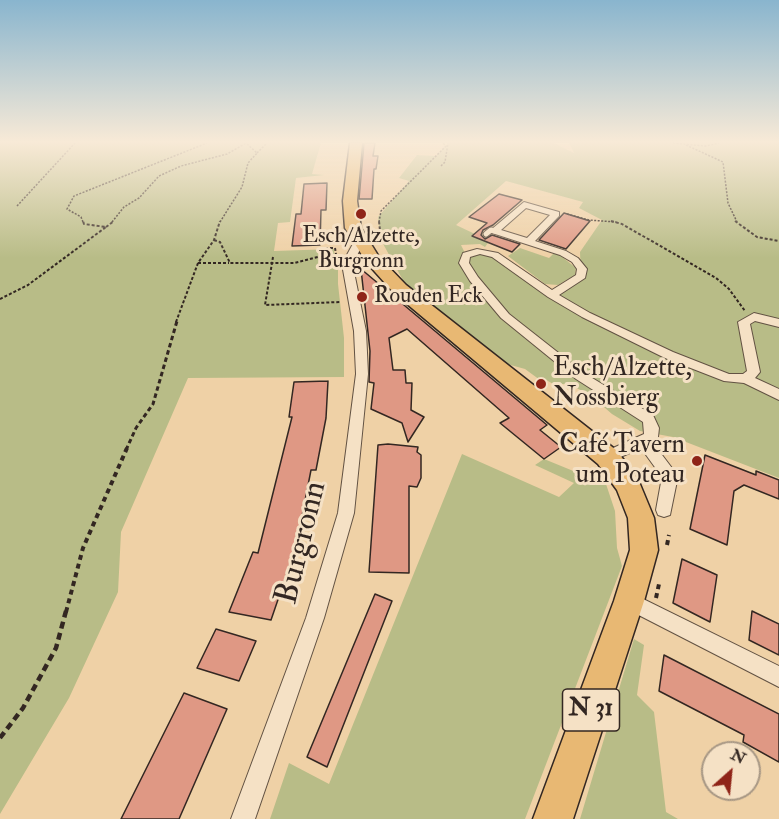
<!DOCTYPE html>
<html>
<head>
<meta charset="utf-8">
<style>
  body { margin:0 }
  #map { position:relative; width:779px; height:819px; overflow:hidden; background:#efd1a6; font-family:"IM FELL Double Pica",serif }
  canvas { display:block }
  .north { position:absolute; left:701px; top:741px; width:60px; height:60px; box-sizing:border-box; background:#f5e1c5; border:2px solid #a79784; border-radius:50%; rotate:27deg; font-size:16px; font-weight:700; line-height:24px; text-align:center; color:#332722 }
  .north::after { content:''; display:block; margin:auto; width:21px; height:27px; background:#8f2418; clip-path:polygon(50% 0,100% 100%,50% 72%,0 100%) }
</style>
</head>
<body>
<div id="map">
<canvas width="779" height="819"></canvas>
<div class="north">N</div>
</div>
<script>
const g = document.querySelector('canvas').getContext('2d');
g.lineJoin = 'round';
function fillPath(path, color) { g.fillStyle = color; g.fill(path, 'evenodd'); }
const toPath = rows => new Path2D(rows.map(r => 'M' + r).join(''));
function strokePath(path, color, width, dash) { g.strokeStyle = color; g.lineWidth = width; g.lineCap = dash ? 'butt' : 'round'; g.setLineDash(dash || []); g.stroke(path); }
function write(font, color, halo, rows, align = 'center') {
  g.font = font + ' "IM FELL Double Pica",serif'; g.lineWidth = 6; g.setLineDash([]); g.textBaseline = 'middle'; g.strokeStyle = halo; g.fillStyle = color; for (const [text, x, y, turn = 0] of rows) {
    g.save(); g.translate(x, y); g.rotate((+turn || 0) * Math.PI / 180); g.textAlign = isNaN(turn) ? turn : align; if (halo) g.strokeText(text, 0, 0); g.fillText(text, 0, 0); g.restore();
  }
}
const green = toPath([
  [0,143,321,143,312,174,324,175,296,178,290,222,278,223,274,251,334,249,335,258,338,258,338,284,344,338,344,377,188,378,121,532,118,592,69,698,0,814],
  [448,143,554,143,574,153,569,143,779,143,779,478,673,437,640,431,612,414,590,395,569,384,553,384,543,378,540,380,525,369,507,364,405,284,381,240,378,217,409,181,399,178,417,155,436,156],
  [506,181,583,202,579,208,602,220,580,252,581,276,552,295,488,252,466,255,461,245,480,244,485,247,491,239,473,237,475,234,456,225],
  [520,248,549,258,554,253,561,256,576,268,575,275,558,285,545,284,508,256],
  [462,454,559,497,574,483,535,465,544,459,588,477,597,472,606,484,615,511,617,548,622,566,525,819,270,819,289,763,329,784],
  [634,639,644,645,637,695,654,712,666,812,678,819,580,819]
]);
const building = toPath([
  [364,143,375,143,373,156,378,156,376,169,374,169,372,199,359,199,364,143],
  [327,183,326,210,321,210,320,245,292,246,296,214,301,214,304,184,327,183],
  [499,194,522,200,493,225,483,230,481,235,485,239,492,235,520,244,512,252,472,236,487,223,469,217,499,194],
  [564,213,590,221,566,249,539,240,564,213],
  [361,269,547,425,540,430,561,447,544,459,500,423,509,418,407,329,389,338,393,370,405,370,406,383,412,383,411,410,424,417,408,442,402,423,371,409,374,383,369,382,370,351,361,269],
  [328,381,326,418,316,470,311,470,296,547,271,620,229,612,253,552,258,553,292,417,289,417,294,382,328,381],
  [388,444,418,447,417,452,421,455,421,478,417,487,409,486,409,573,369,572,378,445,388,444],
  [705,455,756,475,756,471,779,480,779,499,744,485,734,491,727,545,690,529,705,455],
  [682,559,717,575,710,622,673,603,682,559],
  [375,594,392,601,327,767,307,757,375,594],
  [752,611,779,624,779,655,749,640,752,611],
  [216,629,256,641,239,681,197,668,216,629],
  [664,655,779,714,779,762,743,742,744,735,659,691,664,655],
  [184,693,227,709,179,819,121,819,184,693]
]);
const pathFar4 = toPath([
  [673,143,705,146,719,143],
  [686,145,723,162,728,203,737,222],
  [257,153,267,143],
  [441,166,445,162,448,143],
  [17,206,75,143],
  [567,214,589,220,616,222],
  [83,222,81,217,67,209,74,196,207,143],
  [112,222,124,207,139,198,159,176,181,166,227,154,246,143],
  [220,222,242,187,248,163,257,153,246,143],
  [379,222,381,211,446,146,443,143]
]);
const pathFar3 = toPath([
  [611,221,622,224,716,278,729,289,745,311],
  [735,221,757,237,779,241],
  [106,227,114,221],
  [214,240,220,242,230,263,294,263,334,253],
  [378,243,381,240,379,221],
  [325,248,335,248,336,254],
  [273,257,265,305,340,302],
  [198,263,229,263],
  [0,299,28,285,106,227,84,224,83,221],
  [176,322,198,263,214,240,220,221]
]);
const pathFar2 = toPath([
  [126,450,136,428,153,404,177,321]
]);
const pathFar1 = toPath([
  [667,545,669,535],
  [656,598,659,584],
  [66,612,83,548,127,448]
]);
const path = toPath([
  [0,738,23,708,56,648,66,611]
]);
const service = toPath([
  [486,234,491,230,495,231]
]);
const minor = toPath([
  [524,202,559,212,559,216,535,241,566,251,578,258,587,269,585,278,559,295,590,313,673,352,729,374,743,374,747,371,738,322,754,313,779,319,779,327,755,321,750,324,760,372,755,378,779,389,779,400,744,383,724,381,665,358,582,317,548,297,492,257,480,254,470,257,469,263,478,277,509,314,584,373,653,415,659,428,658,437,653,443,678,476,670,515,664,517,658,515,656,510,662,477,641,448,607,463,602,461,600,457,602,453,644,434,643,422,576,379,501,318,470,281,459,263,463,253,477,249,498,253,552,290,576,275,577,269,572,262,560,255,492,233,492,229,524,202],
  [526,208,550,215,527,238,501,230,526,208],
  [360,237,365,240,353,263,373,257,378,260,357,268,354,272,366,331,368,374,354,513,324,618,255,819,231,819,306,618,338,513,356,374,354,331,342,264,355,240,360,237],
  [629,592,779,666,779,687,623,607,620,601,623,595,629,592]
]);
const primary = toPath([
  [350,143,362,143,357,201,361,228,379,257,406,285,616,450,637,477,654,518,658,550,644,601,573,819,533,819,614,601,630,550,628,518,617,490,598,464,394,293,367,263,345,228,343,201,350,143]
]);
const markers = [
  [361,214,6,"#8f2418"],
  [362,297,6,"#8f2418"],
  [541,384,6,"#8f2418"],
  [697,461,6,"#8f2418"]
];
const farPoinames = [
  ["Esch/Alzette,",361,237],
  ["Burgronn",361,262],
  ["Rouden Eck",374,297,"left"]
];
const shields = [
  [591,710,57]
];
const shieldNames = [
  ["N 31",591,710]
];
const poiNames = [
  ["Esch/Alzette,",553,369],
  ["Nossbierg",553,399],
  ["Café Tavern",685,446,"right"],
  ["um Poteau",685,476,"right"]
];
const nearStreetnames = [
  ["Burgronn",303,543,-76]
];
fillPath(green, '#b8bc87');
fillPath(building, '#df9884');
strokePath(building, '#332722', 1.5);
strokePath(service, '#625243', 7);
strokePath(minor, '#625243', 2);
strokePath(primary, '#332722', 3);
strokePath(pathFar4, '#332722', 1.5, [2, 1.5]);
strokePath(pathFar3, '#332722', 2, [3, 2]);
strokePath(pathFar2, '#332722', 3, [4.5, 3]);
strokePath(pathFar1, '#332722', 4, [5, 4]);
strokePath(path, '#332722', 4.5, [7, 4.5]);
strokePath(service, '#f5e1c5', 5);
fillPath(minor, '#f5e1c5');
fillPath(primary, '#e8b873');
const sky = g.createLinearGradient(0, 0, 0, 258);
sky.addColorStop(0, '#89b5ce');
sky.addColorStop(0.55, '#f8ead7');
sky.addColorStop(1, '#f8ead700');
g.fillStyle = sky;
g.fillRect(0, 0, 779, 258);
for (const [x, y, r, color] of markers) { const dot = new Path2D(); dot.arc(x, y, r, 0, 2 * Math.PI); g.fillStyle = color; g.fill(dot); strokePath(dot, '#f5e1c5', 2); }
write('22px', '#332722', '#f5e1c5', farPoinames);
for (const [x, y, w] of shields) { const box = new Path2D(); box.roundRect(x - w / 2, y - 21, w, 42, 4.5); g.fillStyle = '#f5e1c5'; g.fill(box); strokePath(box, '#332722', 1.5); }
write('bold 24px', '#332722', null, shieldNames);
write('26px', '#332722', '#f5e1c5', poiNames, 'left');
write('32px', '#332722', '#f5e1c5', nearStreetnames);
</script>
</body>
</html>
